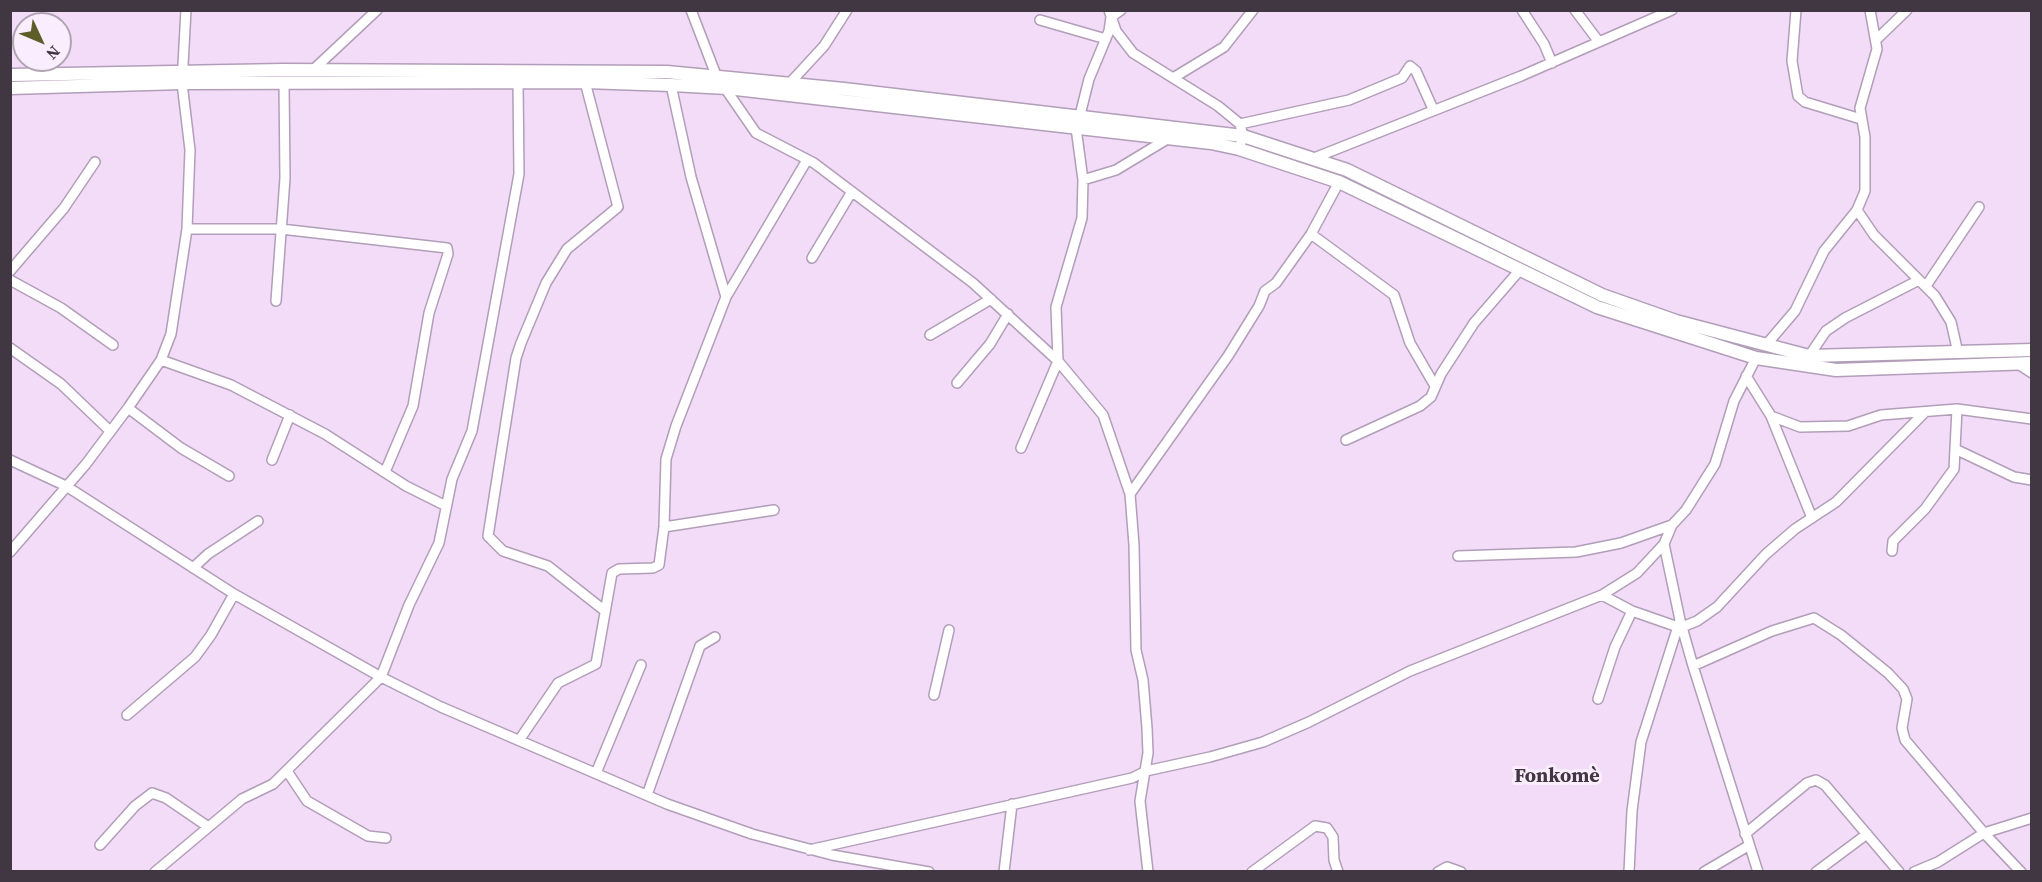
<!DOCTYPE html>
<html>
<head>
<meta charset="utf-8">
<style>
  body { margin:0 }
  #map { position:relative; width:2042px; height:882px; overflow:hidden; background:#f2dcf8; font-family:"Source Serif 4",serif }
  canvas { display:block }
  .frame { position:absolute; inset:0; border:12px solid #403742; pointer-events:none }
  .north { position:absolute; left:12px; top:12px; width:60px; height:60px; box-sizing:border-box; background:#faedfd; border:2px solid #b0a4b2; border-radius:50%; rotate:134deg; font-size:16px; font-weight:700; line-height:24px; text-align:center; color:#403742 }
  .north::after { content:''; display:block; margin:auto; width:21px; height:27px; background:#5d5d2a; clip-path:polygon(50% 0,100% 100%,50% 72%,0 100%) }
</style>
</head>
<body>
<div id="map">
<canvas width="2042" height="882"></canvas>
<div class="frame"></div>
<div class="north">N</div>
</div>
<script>
const g = document.querySelector('canvas').getContext('2d');
g.lineJoin = 'round';
const toPath = rows => new Path2D(rows.map(r => 'M' + r).join(''));
function strokePath(path, color, width, dash) { g.strokeStyle = color; g.lineWidth = width; g.lineCap = dash ? 'butt' : 'round'; g.setLineDash(dash || []); g.stroke(path); }
function write(font, color, halo, rows, align = 'center') {
  g.font = font + ' "Source Serif 4",serif'; g.lineWidth = 6; g.setLineDash([]); g.textBaseline = 'middle'; g.strokeStyle = halo; g.fillStyle = color; for (const [text, x, y, turn = 0] of rows) {
    g.save(); g.translate(x, y); g.rotate((+turn || 0) * Math.PI / 180); g.textAlign = isNaN(turn) ? turn : align; if (halo) g.strokeText(text, 0, 0); g.fillText(text, 0, 0); g.restore();
  }
}
const street = toPath([
  [691,10,716,75,756,133,814,163,973,283,1058,361,1103,415,1130,494,1134,545,1136,650,1143,680,1147,728,1148,753,1140,801,1148,872],
  [1109,10,1116,31,1133,53,1218,106,1240,124,1243,136,1239,149],
  [1522,10,1544,44,1552,63],
  [1575,10,1599,42],
  [1796,10,1792,61,1798,96,1805,102,1861,119],
  [1040,20,1106,39],
  [1877,39,1907,10],
  [313,70,377,10],
  [1173,78,1224,47,1253,10],
  [585,82,618,207,567,249,546,283,521,343,516,358,488,536,503,551,548,566,605,611],
  [671,85,691,177,726,297],
  [788,85,824,46,847,10],
  [1080,115,1089,79,1109,31,1111,17,1121,10],
  [1240,124,1349,100,1402,78,1410,66,1416,71,1433,109],
  [1314,158,1521,76,1672,10],
  [1083,180,1116,170,1169,138],
  [1857,210,1874,235,1935,296,1951,322,1958,353],
  [187,229,281,229,447,248,448,254,429,313,413,406,385,472],
  [1311,234,1394,295,1410,343,1435,386],
  [812,258,851,193],
  [10,271,64,208,95,162],
  [10,280,61,308,113,345],
  [1926,286,1979,207],
  [276,301,285,178,284,83],
  [930,335,991,299],
  [1766,345,1795,311,1824,251,1857,210,1865,191,1865,137,1860,108,1877,49,1870,10],
  [10,348,61,384,109,430],
  [1809,356,1826,331,1845,318,1919,280],
  [161,360,231,385,325,434,406,486,446,506],
  [2018,364,2032,373],
  [1746,376,1771,416,1812,518],
  [957,383,990,344,1008,314],
  [128,408,181,448,229,476],
  [1771,416,1800,427,1848,426,1881,415,1957,409,2032,419],
  [1346,440,1420,406,1431,397,1441,374,1474,323,1519,271],
  [1021,448,1058,361,1056,307,1082,218,1083,180,1076,128],
  [1955,449,2014,477,2032,480],
  [10,460,66,486,234,594,381,677,441,707,667,804,752,834,832,855,929,872],
  [272,460,290,415],
  [1130,494,1228,356,1259,306,1265,291,1276,283,1311,234,1339,182],
  [664,527,774,510],
  [1664,544,1680,620,1693,666,1758,872],
  [1892,551,1893,541,1925,509,1954,469,1957,409],
  [10,552,86,464,128,408,161,360,171,334,187,229,190,150,182,83,186,10],
  [1458,556,1576,552,1621,543,1672,525],
  [193,568,208,554,258,521],
  [1602,595,1632,611,1678,627],
  [1682,627,1697,621,1717,607,1766,554,1795,529,1836,502,1924,413],
  [1693,666,1772,631,1814,618,1841,635,1888,673,1903,689,1907,699,1902,728,1905,740,1984,833,2021,872],
  [934,695,949,630],
  [1598,699,1615,647,1632,611],
  [127,715,195,657,211,635,234,594],
  [520,739,558,683,596,664,612,573,619,569,653,568,659,565,664,527,666,459,676,426,726,297,807,160],
  [287,771,307,801,368,836,386,838],
  [596,773,641,665],
  [647,795,700,646,715,637],
  [1745,834,1807,783,1816,780,1825,785,1899,872],
  [100,845,135,806,152,793,166,798,207,826],
  [809,850,1132,778,1146,771,1210,757,1263,742,1309,722,1410,671,1602,595,1637,573,1664,544,1672,525,1686,510,1715,464,1734,401,1756,358],
  [155,872,242,799,273,784,381,677,409,605,439,543,452,479,472,431,519,174,518,83],
  [1004,872,1012,804],
  [1252,872,1315,826,1327,828,1333,837,1334,860,1338,872],
  [1438,872,1447,867,1461,872],
  [1629,872,1632,811,1641,742,1680,620],
  [1704,872,1748,846],
  [1816,872,1867,834],
  [1914,872,1938,862,1984,833,2032,818]
]);
const secondary = toPath([
  [10,75,283,70,667,72,844,89,1243,136,1347,170,1602,295,1676,321,1809,356,2032,350],
  [10,88,182,83,585,82,671,85,727,88,1211,143,1239,149,1339,182,1597,307,1756,358,1836,370,2032,363]
]);
const quarterNames = [
  ["Fonkomè",1557,777]
];
strokePath(street, '#b29eb8', 12);
strokePath(secondary, '#b29eb8', 15);
strokePath(street, '#fff', 9);
strokePath(secondary, '#fff', 12);
write('bold 20px', '#403742', '#faedfd', quarterNames);
</script>
</body>
</html>
